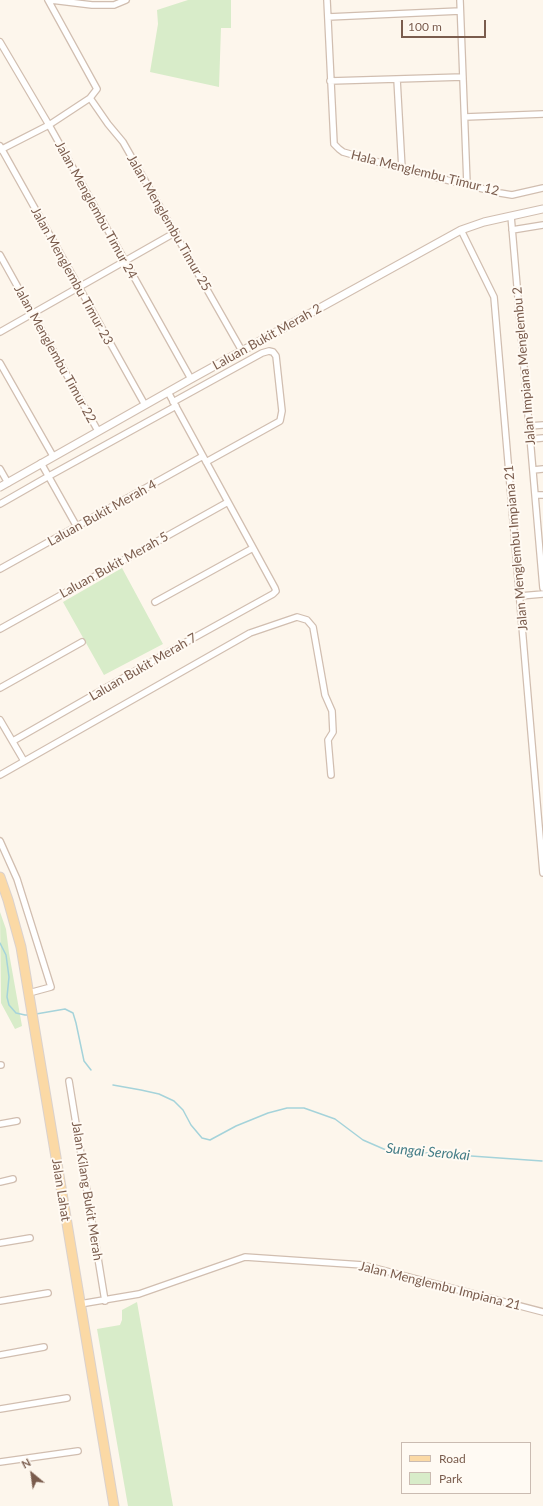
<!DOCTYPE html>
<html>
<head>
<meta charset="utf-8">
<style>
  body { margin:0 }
  #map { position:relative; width:543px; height:1506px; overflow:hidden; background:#fdf6ec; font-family:Lato,sans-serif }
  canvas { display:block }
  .legend { position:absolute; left:401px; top:1442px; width:130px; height:52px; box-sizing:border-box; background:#fffaf3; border:1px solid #cabbb1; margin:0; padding:5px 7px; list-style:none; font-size:12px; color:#7a5c4d }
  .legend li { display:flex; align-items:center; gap:8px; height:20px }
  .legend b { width:20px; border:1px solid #cabbb1 }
  .north { position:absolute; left:12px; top:1454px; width:40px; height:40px; -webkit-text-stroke:3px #fffaf3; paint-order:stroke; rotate:331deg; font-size:11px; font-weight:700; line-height:16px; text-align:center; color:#7a5c4d }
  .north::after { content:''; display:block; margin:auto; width:14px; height:18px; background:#7a5c4d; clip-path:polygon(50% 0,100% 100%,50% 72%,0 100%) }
  .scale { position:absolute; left:401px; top:20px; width:85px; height:18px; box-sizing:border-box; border:2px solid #7a5c4d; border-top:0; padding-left:5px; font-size:12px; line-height:14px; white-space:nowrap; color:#7a5c4d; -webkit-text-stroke:3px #fffaf3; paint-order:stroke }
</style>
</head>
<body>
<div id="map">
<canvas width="543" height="1506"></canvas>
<ul class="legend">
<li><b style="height:5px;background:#fbd9a5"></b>Road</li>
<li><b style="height:11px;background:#d8ecc9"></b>Park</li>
</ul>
<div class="north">N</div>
<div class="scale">100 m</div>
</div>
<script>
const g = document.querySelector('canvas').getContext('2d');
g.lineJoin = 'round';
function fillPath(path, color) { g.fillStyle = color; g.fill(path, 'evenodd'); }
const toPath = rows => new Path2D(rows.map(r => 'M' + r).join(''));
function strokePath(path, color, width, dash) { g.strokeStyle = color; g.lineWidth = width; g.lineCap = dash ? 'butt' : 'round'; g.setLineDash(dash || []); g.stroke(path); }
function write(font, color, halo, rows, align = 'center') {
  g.font = font + ' Lato,sans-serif'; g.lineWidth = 4; g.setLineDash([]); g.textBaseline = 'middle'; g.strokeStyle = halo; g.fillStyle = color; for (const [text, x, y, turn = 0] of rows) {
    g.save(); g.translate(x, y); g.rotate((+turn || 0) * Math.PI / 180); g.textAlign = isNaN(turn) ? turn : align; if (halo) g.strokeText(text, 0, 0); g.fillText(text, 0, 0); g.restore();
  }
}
const green = toPath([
  [188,0,231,0,231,28,221,28,219,87,150,72,158,24,157,10],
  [122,568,163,644,104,675,63,602],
  [0,912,6,929,9,953,22,1026,15,1029,1,1003],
  [137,1302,173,1506,128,1506,97,1329,120,1325,122,1320,122,1310]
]);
const stream = toPath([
  [0,943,6,955,9,977,7,997,9,1005,16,1013,25,1015,29,1015],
  [36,1014,65,1009,73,1013,76,1023,84,1061,91,1070],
  [113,1085,141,1090,159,1094,174,1101,183,1110,191,1125,202,1138,210,1140,236,1126,268,1113,287,1108,304,1108,335,1119,363,1140,386,1150,542,1161]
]);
const minor = toPath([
  [51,0,92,5,114,5,126,0],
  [327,0,334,144,339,149,343,152,402,169,500,193,512,195,543,188],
  [460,0,467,184],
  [328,17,460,11],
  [0,42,49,125,191,379],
  [397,79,402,169],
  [330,81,463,77],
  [90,98,108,124,123,142,242,351],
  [465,117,543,114],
  [0,146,145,405],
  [0,150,49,125,90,98,97,89,48,0],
  [511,216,543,588],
  [461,230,494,297,543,873],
  [512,230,543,225],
  [0,255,98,431],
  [0,332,176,232],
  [0,363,53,456],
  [173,402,262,353,269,351,273,352,276,356,282,411,280,421,206,462],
  [529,426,543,425],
  [531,439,543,438],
  [41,463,77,527],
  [0,469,8,483],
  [533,470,543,469],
  [535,495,543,495],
  [0,504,49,476,176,406],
  [0,569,203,456],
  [520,596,543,594],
  [155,602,253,548],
  [0,629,228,502],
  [0,688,82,642],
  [0,720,24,761],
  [13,741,179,646,273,594,276,591,275,588,168,392],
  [0,775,250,633,297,617,307,620,313,627,325,695,332,711,333,732,328,740,331,775],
  [0,841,17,879,51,987,29,993],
  [0,1065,1,1065],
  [69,1081,105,1301],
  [0,1124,17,1121],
  [0,1182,13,1179],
  [0,1243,30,1238],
  [0,1301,48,1293],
  [80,1304,139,1294,245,1257,363,1265,543,1312],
  [0,1355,44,1347],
  [0,1409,67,1398],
  [0,1462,78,1451]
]);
const tertiary = toPath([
  [0,487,191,379,461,230,484,222,543,209]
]);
const primary = toPath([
  [0,877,8,900,21,947,114,1506]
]);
const streetNames = [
  ["Hala Menglembu Timur 12",425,173,14],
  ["Jalan Menglembu Timur 24",96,210,61],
  ["Jalan Menglembu Timur 25",169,223,60],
  ["Jalan Menglembu Timur 23",72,276,61],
  ["Laluan Bukit Merah 2",267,337,-29],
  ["Jalan Menglembu Timur 22",55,354,61],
  ["Jalan Impiana Menglembu 2",524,366,-95],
  ["Laluan Bukit Merah 4",102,513,-29],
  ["Jalan Menglembu Impiana 21",516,548,-95],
  ["Laluan Bukit Merah 5",114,565,-29],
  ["Laluan Bukit Merah 7",143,667,-30],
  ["Jalan Lahat",61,1190,81],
  ["Jalan Kilang Bukit Merah",87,1191,81],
  ["Jalan Menglembu Impiana 21",440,1286,14]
];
const waterNames = [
  ["Sungai Serokai",428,1152,5]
];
fillPath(green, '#d8ecc9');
strokePath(stream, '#a5d3da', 1.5);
strokePath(minor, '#d1beb0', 8);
strokePath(tertiary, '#d1beb0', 9);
strokePath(primary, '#dad1cd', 11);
strokePath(minor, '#fff', 5.5);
strokePath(tertiary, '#fff', 7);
strokePath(primary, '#fbd9a5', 9);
write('13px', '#7a5c4d', '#fffaf3', streetNames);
write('italic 14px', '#437c86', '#fffaf3', waterNames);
</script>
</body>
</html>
